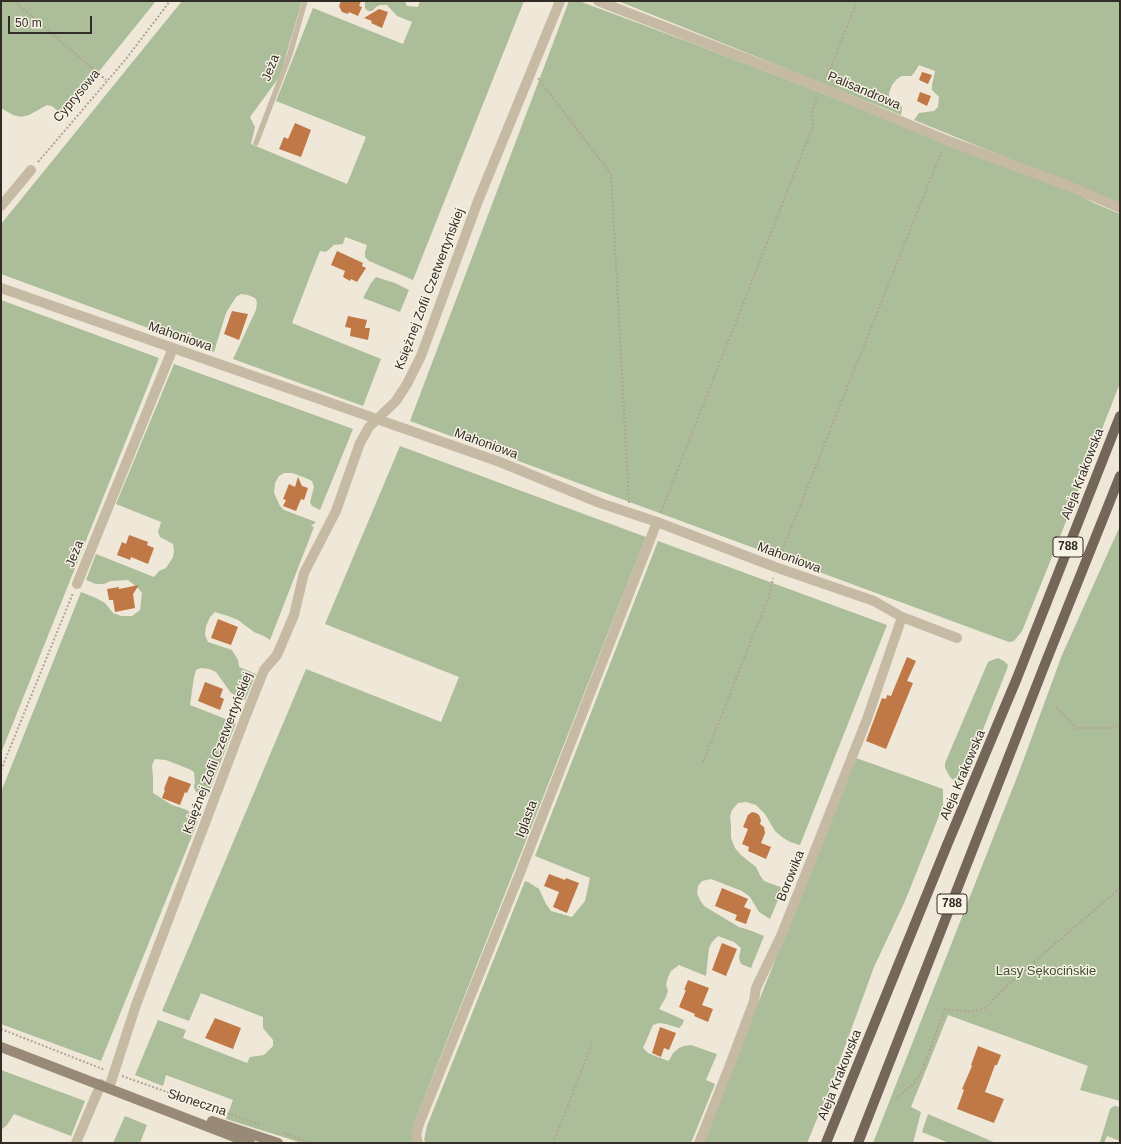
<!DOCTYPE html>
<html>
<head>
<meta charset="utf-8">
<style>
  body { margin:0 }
  #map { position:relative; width:1121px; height:1144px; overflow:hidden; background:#efe8d8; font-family:Arial,sans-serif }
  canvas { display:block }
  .frame { position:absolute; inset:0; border:2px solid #322c26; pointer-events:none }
  .scale { position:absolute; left:8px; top:16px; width:84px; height:18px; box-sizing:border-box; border:2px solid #322c26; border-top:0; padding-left:5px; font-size:12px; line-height:14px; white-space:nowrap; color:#322c26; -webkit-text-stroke:3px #f7f2e4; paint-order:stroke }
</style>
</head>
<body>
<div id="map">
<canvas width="1121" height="1144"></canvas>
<div class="frame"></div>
<div class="scale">50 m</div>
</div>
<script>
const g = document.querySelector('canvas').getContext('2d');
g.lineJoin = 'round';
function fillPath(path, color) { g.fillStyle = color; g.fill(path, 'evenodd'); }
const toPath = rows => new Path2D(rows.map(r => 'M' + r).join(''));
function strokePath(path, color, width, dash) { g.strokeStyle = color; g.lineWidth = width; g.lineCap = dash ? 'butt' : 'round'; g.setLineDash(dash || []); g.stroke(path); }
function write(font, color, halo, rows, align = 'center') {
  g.font = font + ' Arial,sans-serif'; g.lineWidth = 3; g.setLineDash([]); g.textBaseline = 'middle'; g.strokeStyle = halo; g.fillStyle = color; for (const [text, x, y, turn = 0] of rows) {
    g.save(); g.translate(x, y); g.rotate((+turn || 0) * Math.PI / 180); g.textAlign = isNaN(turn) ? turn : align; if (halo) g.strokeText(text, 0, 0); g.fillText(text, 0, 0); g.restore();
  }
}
const green = toPath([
  [1,1,156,1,63,116,52,106,47,105,29,115,21,117,13,115,1,108],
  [182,1,302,1,280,76,250,117,255,127,251,144,347,184,366,137,276,101,313,8,403,44,412,22,397,16,387,5,380,5,376,7,372,11,368,11,365,8,365,1,405,1,407,6,418,7,420,1,524,1,413,280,369,261,365,257,365,252,367,245,345,237,343,244,334,245,326,252,320,251,310,276,292,323,381,359,363,406,233,359,256,310,257,302,255,298,248,295,241,294,236,297,226,313,214,352,1,274,1,224],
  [569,1,579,1,689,42,814,90,948,144,1062,186,1094,203,1120,214,1120,383,1054,552,1022,631,1014,641,1009,642,960,624,410,421],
  [618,1,1120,1,1120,204,914,120,919,113,934,111,938,107,939,97,932,90,932,85,935,71,919,65,914,73,911,76,902,76,897,79,892,85,889,93,889,99,901,105,902,109,901,115],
  [376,277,395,283,409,290,400,312,363,298,371,283],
  [1,300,159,358,1,753],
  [174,364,353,429,320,510,312,506,310,502,314,487,312,481,306,478,292,473,284,473,279,476,275,483,274,493,280,506,284,510,316,522,311,526,314,527,270,640,264,636,254,632,238,620,228,616,215,612,210,617,206,626,205,635,208,642,232,650,238,660,239,667,256,674,245,700,231,693,216,672,209,669,201,668,196,670,194,677,190,705,236,723,207,797,196,792,194,787,195,782,194,772,189,769,166,760,155,759,152,765,153,777,153,793,172,805,187,810,190,813,188,817,198,821,101,1061,1,1024,1,792,81,592,96,598,105,603,113,613,121,616,132,616,140,610,142,593,138,588,128,580,111,581,104,584,96,584,86,580,96,554,154,577,159,571,166,568,173,557,174,550,173,544,160,537,158,532,161,522,116,504],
  [400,446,646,537,415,1121,414,1143,302,1143,226,1119,233,1100,166,1075,163,1086,135,1075,158,1020,186,1030,183,1038,247,1063,250,1057,264,1055,273,1046,273,1040,263,1028,263,1017,201,993,189,1021,162,1011,306,669,441,722,459,677,325,624],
  [1120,526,1120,1101,1080,1090,1088,1066,948,1015,911,1107,921,1112,913,1143,873,1143,1019,772,1062,655],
  [658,541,887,625,800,845,790,842,782,837,775,831,765,814,756,805,746,802,738,803,732,810,730,816,731,826,731,838,735,848,741,855,756,867,761,877,764,881,783,888,770,919,759,912,750,897,742,891,711,879,702,881,698,886,697,893,700,900,704,906,739,927,752,931,764,936,751,968,741,964,739,958,741,948,734,942,718,936,712,942,709,948,706,976,679,965,671,971,668,977,666,985,668,991,666,997,659,1009,684,1020,682,1025,679,1028,666,1024,659,1023,653,1025,643,1048,648,1053,668,1061,670,1059,673,1053,679,1048,684,1046,691,1045,717,1054,706,1080,715,1084,691,1143,426,1143,424,1140,427,1126,525,881,528,882,539,889,546,904,551,911,572,917,585,901,590,878,535,856],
  [998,658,1004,661,1008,665,1007,669,961,785,957,784,950,777,945,768,945,763,988,662,992,660],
  [856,758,943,789,943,806,905,901,874,967,829,1090,807,1143,702,1143],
  [1,1070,85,1101,71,1136,14,1114,7,1125,1,1130],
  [1114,1106,1120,1107,1120,1141,1107,1136,1104,1143,1102,1143,1100,1142,1110,1109],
  [928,1114,996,1143,1002,1143,949,1143,922,1132],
  [125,1116,147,1125,140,1143,113,1143]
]);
const building = toPath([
  [341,1,361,1,359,6,362,7,358,16,349,12,348,14,342,12,339,6],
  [379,9,388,12,382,28,371,23,372,21,364,18],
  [922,72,932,75,928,84,919,80],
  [920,92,931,96,927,106,917,101],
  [295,123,311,130,301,157,279,149,284,137,288,139],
  [337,251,363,263,362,266,366,268,357,282,351,279,350,281,343,277,345,271,331,265],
  [232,311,248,314,239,340,224,334],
  [348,316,367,320,365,328,370,328,368,340,350,336,351,328,345,327],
  [298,477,302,486,308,488,304,500,301,499,296,511,283,506,286,500,283,499,289,484,295,487],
  [129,535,148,542,147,545,154,548,148,564,131,557,130,560,117,555,122,542,126,544],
  [139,585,133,594,135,608,115,612,113,600,109,600,107,589,119,587,119,589],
  [218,619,238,627,231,645,211,638],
  [907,657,916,661,907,681,913,683,886,749,866,741,882,698,886,699,887,695,891,696],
  [205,682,223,689,220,697,224,699,220,710,198,701],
  [169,776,191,784,187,793,185,792,180,805,162,798,165,790,164,789],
  [752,812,756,813,759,815,761,820,760,824,764,827,765,833,761,843,771,847,766,859,748,851,749,847,742,844,748,829,743,827,748,815],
  [549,874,565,880,566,878,579,883,567,913,553,907,559,892,544,886],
  [722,888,748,899,744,907,751,910,746,924,735,920,737,915,715,906],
  [722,943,737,949,726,976,712,970],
  [688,980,709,988,702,1005,713,1009,708,1022,694,1016,695,1014,679,1007,686,990,684,990],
  [215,1018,241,1028,233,1049,205,1038],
  [660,1027,676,1033,669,1050,664,1048,661,1057,652,1053],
  [978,1046,1001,1055,997,1065,995,1065,985,1092,1004,1099,994,1123,957,1109,964,1090,962,1089,972,1066,971,1065]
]);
const path = toPath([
  [14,1,106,80],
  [538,78,611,174,629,503],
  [826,80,857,1],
  [38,162,126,59,170,1],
  [661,512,813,126,812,109,818,97],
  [779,558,942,150],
  [1056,707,1076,728,1109,728,1120,725],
  [703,762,769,596,773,578],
  [1,770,73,593],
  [1,1029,105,1070],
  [122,1076,260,1125],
  [896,1099,915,1082,922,1071,945,1009,970,1012,985,1008,1012,981,1120,888],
  [283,1133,312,1143],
  [553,1143,592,1044]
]);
const lane = toPath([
  [256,143,290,54,305,1]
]);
const street = toPath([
  [598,1,822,88,946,140,1069,186,1120,208],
  [1,206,31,170],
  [1,288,500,462,600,503,657,522,775,567,874,601,902,617,957,638],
  [77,584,173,348],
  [109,1088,136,1005,243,723,264,670,277,655,294,615,304,573,336,511,360,443,369,427,396,401,407,384,421,356,478,201,560,1],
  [76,1143,101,1084],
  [418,1143,416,1135,419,1124,520,873,657,522],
  [699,1143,728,1070,754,1001,756,988,781,936,867,719,902,617]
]);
const secondary = toPath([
  [1,1047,250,1143],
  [212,1121,278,1143]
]);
const primary = toPath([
  [826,1143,947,845,1017,678,1120,416],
  [858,1143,1045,664,1120,476]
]);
const shields = [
  [1068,547,30],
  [952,904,30]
];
const shieldNames = [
  ["788",1068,547],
  ["788",952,904]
];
const streetNames = [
  ["Jeża",271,68,-69],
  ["Palisandrowa",864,91,23],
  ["Cyprysowa",77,96,-50],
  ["Księżnej Zofii Czetwertyńskiej",430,289,-69],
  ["Mahoniowa",180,337,19],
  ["Mahoniowa",486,444,20],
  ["Aleja Krakowska",1083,474,-69],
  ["Jeża",75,554,-68],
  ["Mahoniowa",789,558,20],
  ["Księżnej Zofii Czetwertyńskiej",218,753,-69],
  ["Aleja Krakowska",963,775,-67],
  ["Iglasta",527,819,-69],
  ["Borowika",791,876,-68],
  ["Aleja Krakowska",840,1075,-68],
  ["Słoneczna",197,1103,18]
];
const parkNames = [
  ["Lasy Sękocińskie",1046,971]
];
fillPath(green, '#abbd99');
fillPath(building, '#bf7846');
strokePath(path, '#b2a48f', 2, [2, 2]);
strokePath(lane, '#c6baa5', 5.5);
strokePath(street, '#c6baa5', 10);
strokePath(secondary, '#998977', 10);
strokePath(primary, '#746658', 10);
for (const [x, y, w] of shields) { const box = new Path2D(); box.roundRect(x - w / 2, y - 10, w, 20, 3); g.fillStyle = '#f7f2e4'; g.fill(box); strokePath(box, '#322c26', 1); }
write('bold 12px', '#322c26', null, shieldNames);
write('13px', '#322c26', '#f7f2e4', streetNames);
write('13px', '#3c4f2b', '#f7f2e4', parkNames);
</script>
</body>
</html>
